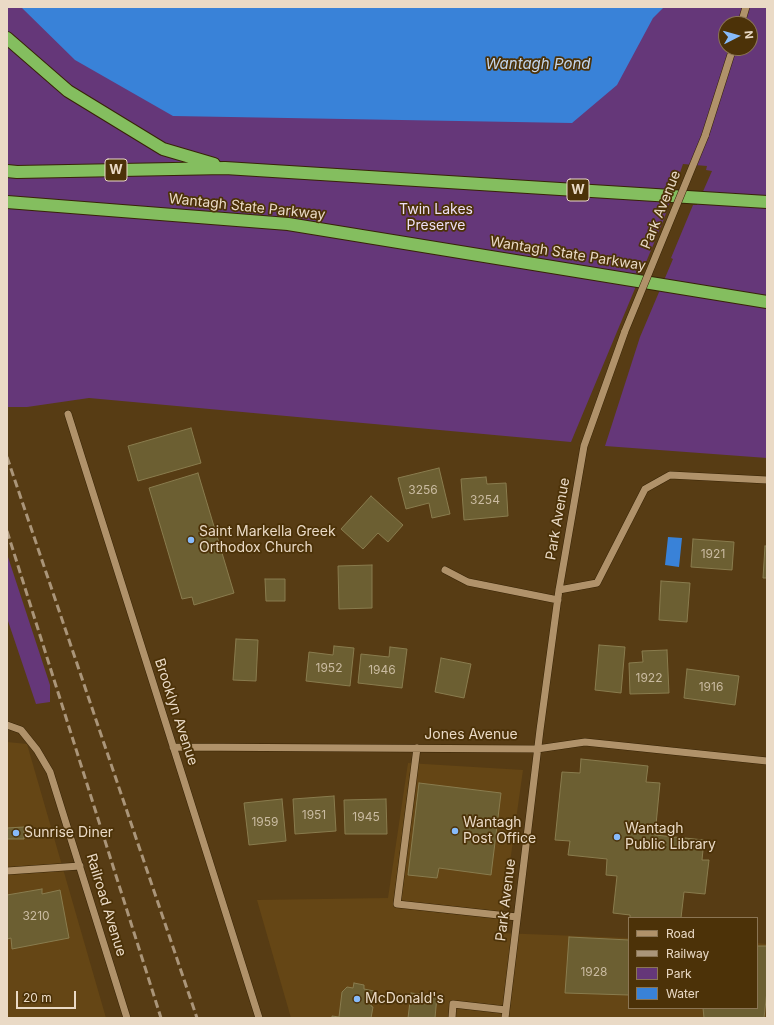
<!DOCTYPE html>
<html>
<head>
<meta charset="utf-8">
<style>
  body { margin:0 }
  #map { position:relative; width:774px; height:1025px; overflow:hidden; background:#573c14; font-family:Inter,sans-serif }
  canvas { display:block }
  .frame { position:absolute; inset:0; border:8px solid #eadac6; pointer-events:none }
  .legend { position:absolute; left:628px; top:917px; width:130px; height:92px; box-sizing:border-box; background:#4c3208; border:1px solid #8b7554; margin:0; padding:5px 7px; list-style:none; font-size:12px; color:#eadac6 }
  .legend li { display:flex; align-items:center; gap:8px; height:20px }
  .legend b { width:20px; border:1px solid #8b7554 }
  .north { position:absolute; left:718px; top:16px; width:40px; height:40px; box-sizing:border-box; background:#4c3208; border:1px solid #8b7554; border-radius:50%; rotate:84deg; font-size:11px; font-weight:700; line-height:16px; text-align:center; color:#eadac6 }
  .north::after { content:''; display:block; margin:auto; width:14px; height:18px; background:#87bbfb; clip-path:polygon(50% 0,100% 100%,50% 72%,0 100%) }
  .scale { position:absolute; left:16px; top:991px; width:60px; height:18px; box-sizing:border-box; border:2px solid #eadac6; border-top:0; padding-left:5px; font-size:12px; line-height:14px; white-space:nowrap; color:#eadac6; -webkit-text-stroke:3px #4c3208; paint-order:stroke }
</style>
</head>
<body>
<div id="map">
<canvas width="774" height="1025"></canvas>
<div class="frame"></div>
<ul class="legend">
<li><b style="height:5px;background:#b0926a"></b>Road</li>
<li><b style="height:5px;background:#aa9579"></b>Railway</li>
<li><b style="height:11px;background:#653779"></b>Park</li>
<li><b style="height:11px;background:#3982d8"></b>Water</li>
</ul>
<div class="north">N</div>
<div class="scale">20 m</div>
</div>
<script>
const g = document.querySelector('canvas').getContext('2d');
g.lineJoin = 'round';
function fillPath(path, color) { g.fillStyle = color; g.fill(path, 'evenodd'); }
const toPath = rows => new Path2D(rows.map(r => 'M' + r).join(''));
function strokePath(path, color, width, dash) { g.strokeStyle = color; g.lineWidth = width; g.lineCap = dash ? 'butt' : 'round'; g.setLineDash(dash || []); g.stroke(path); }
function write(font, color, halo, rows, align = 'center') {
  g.font = font + ' Inter,sans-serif'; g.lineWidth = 3.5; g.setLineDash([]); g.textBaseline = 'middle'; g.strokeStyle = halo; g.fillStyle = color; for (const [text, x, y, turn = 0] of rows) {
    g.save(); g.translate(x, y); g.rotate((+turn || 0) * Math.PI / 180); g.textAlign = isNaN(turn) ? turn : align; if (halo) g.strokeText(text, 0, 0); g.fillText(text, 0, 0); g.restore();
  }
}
const built = toPath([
  [7,742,27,744,106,1018,7,1018],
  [408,763,523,770,500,933,629,938,629,1008,757,1008,757,943,767,944,767,1018,291,1018,257,900,388,898]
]);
const green = toPath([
  [7,7,767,7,767,458,605,446,640,337,673,259,671,258,693,205,697,205,712,171,706,170,707,166,683,164,664,219,571,442,89,398,27,407,7,407],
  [726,24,750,24,750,48,726,48],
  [7,554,50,685,50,702,36,704,7,618]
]);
const water = toPath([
  [21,7,664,7,653,18,617,85,572,123,173,116,75,60],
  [668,537,682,538,679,567,665,565]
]);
const building = toPath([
  [191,428,201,463,138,481,128,446,191,428],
  [439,468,450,514,432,518,429,503,406,509,398,478,439,468],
  [198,473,234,593,194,605,192,597,182,599,149,488,198,473],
  [486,477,487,484,506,483,508,516,464,520,461,479,486,477],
  [371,496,403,525,388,542,378,533,363,549,341,529,371,496],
  [693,539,734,542,732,570,691,567,693,539],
  [765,546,767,546,767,578,763,578,765,546],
  [372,565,372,608,339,609,338,566,372,565],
  [265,579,285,579,285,601,266,601,265,579],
  [661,581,690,583,687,622,659,620,661,581],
  [236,639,258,640,256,681,233,680,236,639],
  [599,645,625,647,621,693,595,690,599,645],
  [334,646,354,648,350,686,306,681,309,652,333,655,334,646],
  [390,647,407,649,402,688,358,683,361,654,389,657,390,647],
  [667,650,669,693,630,694,629,663,643,662,642,651,667,650],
  [441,658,471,664,464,698,435,692,441,658],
  [687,669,739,676,735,705,684,698,687,669],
  [581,759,648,766,646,782,660,783,655,835,704,840,702,860,709,860,705,894,684,892,681,918,630,918,630,915,613,913,617,876,606,875,607,859,568,855,570,841,555,840,562,772,580,773,581,759],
  [419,783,501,793,491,875,439,868,437,878,408,875,419,783],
  [334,796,336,831,295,834,293,799,334,796],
  [282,799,286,841,249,845,244,803,282,799],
  [386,799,387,834,345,834,344,800,386,799],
  [24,827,24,839,7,839,7,828,24,827],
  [42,889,42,894,60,890,69,938,12,949,11,938,7,939,7,895,42,889],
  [569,937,629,940,629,995,565,993,569,937],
  [757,946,767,946,767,991,764,1018,704,1018,703,1008,757,1008,757,946],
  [354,983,364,985,364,989,374,991,371,1006,373,1007,371,1018,332,1018,332,1016,339,1017,342,992,347,987,353,988,354,983],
  [411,993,437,996,435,1018,408,1018,411,993]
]);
const minor = toPath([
  [741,24,746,7],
  [705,136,733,48],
  [68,414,259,1018],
  [445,570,468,582,558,600],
  [559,590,597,583,645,489,670,475,767,480],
  [7,725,21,730,37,750,50,772,127,1018],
  [173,747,537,749,585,742,767,761],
  [417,748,397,904,517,917],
  [7,871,80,866],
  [452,1018,453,1004,506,1010],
  [505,1018,540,730,559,590,584,446,625,331]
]);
const highway = toPath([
  [7,38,68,91,163,149,214,164],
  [7,171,17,172,225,168,767,202],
  [7,202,288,224,767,302]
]);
const rail = toPath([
  [7,457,197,1018],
  [7,531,161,1018]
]);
const minorBridge = toPath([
  [625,331,705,136]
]);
const markers = [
  [191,540,4,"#87bbfb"],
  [455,831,4,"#87bbfb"],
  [16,833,4,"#87bbfb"],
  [617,837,4,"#87bbfb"],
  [357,999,4,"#87bbfb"]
];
const numberNames = [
  ["3256",423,490],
  ["3254",485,500],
  ["1921",713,554],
  ["1952",329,668],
  ["1946",382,670],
  ["1922",649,678],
  ["1916",711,687],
  ["1951",314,815],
  ["1945",366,817],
  ["1959",265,822],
  ["3210",36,916],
  ["1928",594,972]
];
const shields = [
  [116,170,22],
  [578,190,22]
];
const shieldNames = [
  ["W",116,170],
  ["W",578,190]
];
const streetNames = [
  ["Wantagh State Parkway",247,207,6],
  ["Park Avenue",661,210,-68],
  ["Wantagh State Parkway",568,254,9],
  ["Park Avenue",558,519,-80],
  ["Brooklyn Avenue",176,712,72],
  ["Jones Avenue",471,735],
  ["Park Avenue",506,900,-83],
  ["Railroad Avenue",106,905,73]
];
const parkNames = [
  ["Twin Lakes",436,210],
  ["Preserve",436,226]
];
const poiNames = [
  ["Saint Markella Greek",199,532],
  ["Orthodox Church",199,548],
  ["Wantagh",463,823],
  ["Post Office",463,839],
  ["Wantagh",625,829],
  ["Public Library",625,845],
  ["Sunrise Diner",24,833],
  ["McDonald's",365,999]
];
const waterNames = [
  ["Wantagh Pond",538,64]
];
fillPath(built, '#654615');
fillPath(green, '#653779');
fillPath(water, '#3982d8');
fillPath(building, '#6c5f32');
strokePath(building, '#897c4e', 1);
strokePath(minor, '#382406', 8);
strokePath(highway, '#382406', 14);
strokePath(minor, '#b0926a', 7);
strokePath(highway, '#84be5f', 12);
strokePath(rail, '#aa9579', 3, [8, 4]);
strokePath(minorBridge, '#382406', 8, []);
strokePath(minorBridge, '#b0926a', 7);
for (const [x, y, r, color] of markers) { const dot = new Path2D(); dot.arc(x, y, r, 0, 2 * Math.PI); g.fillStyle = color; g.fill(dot); strokePath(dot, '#4c3208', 1.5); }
write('12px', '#cabba1', null, numberNames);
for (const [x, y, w] of shields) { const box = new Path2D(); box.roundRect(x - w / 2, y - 11, w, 22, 3); g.fillStyle = '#4c3208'; g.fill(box); strokePath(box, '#eadac6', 1); }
write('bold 13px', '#eadac6', null, shieldNames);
write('14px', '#eadac6', '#4c3208', streetNames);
write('14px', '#eddef5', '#4c3208', parkNames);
write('14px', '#eadac6', '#4c3208', poiNames, 'left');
write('italic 15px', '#c4d5eb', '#4c3208', waterNames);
</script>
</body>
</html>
